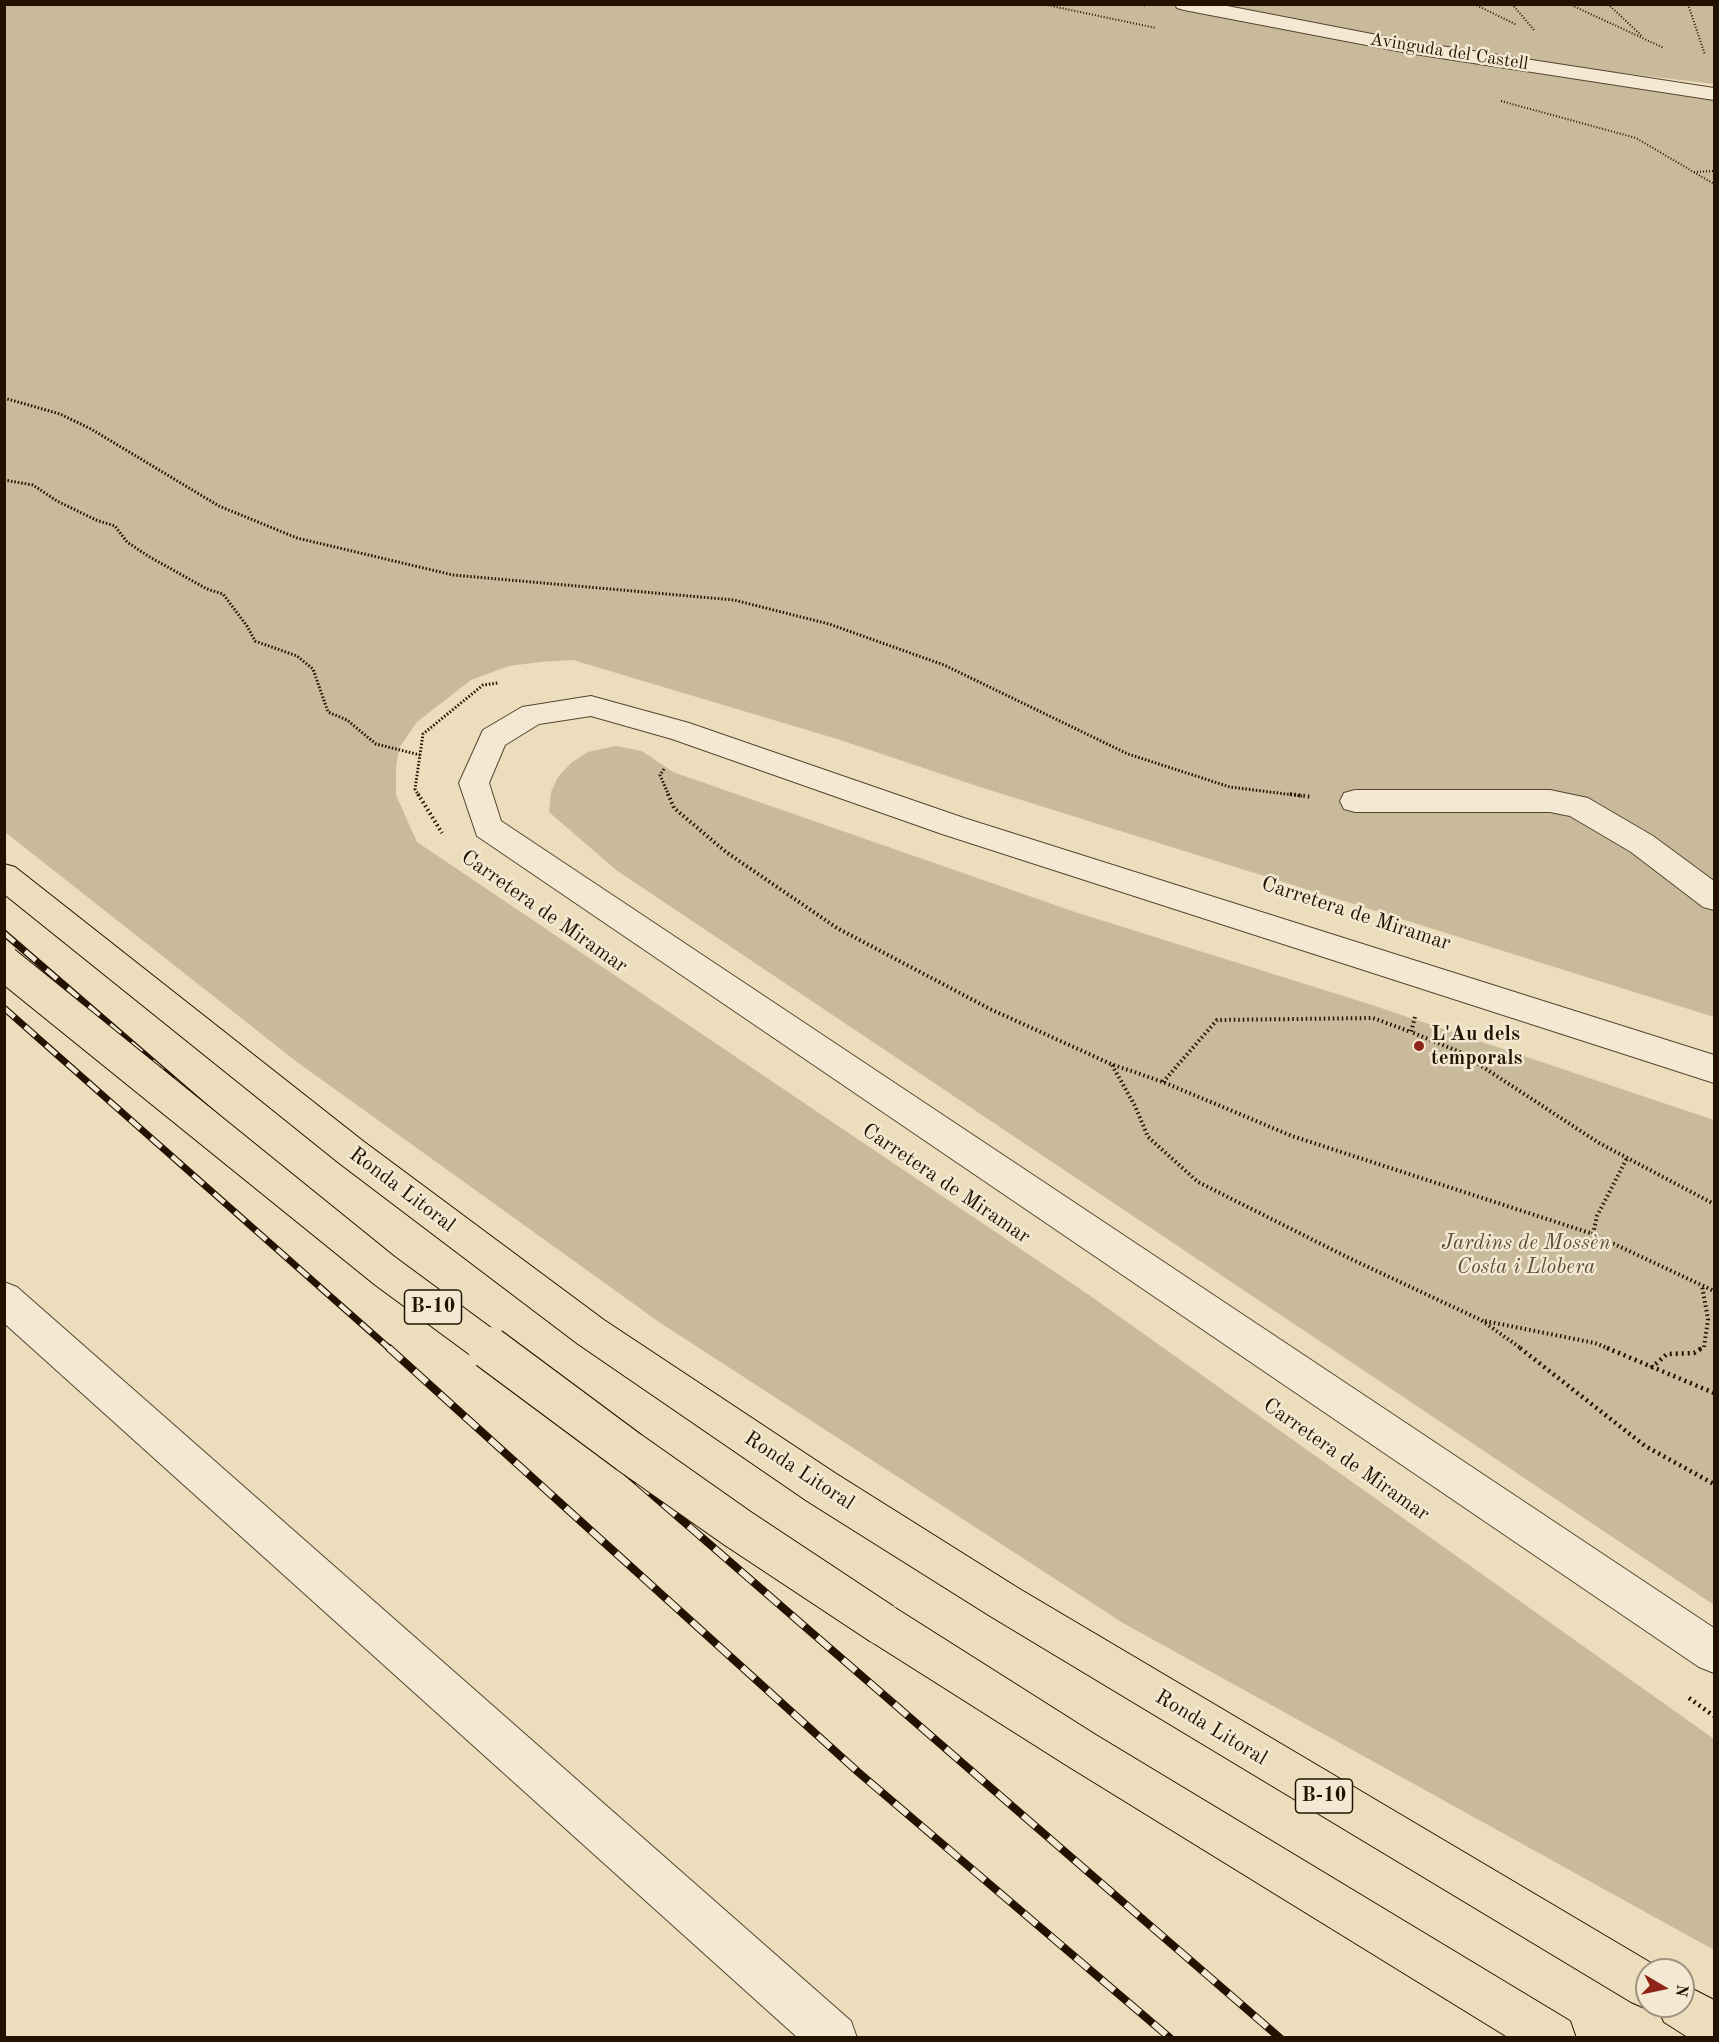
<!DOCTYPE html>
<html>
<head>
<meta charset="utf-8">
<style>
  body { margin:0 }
  #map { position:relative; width:1719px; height:2042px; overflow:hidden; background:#ecddbc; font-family:"Old Standard TT",serif }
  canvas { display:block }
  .frame { position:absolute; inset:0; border:6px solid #231200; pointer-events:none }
  .north { position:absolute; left:1635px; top:1958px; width:60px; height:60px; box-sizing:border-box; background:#f3e9d3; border:2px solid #a0937f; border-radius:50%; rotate:99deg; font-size:16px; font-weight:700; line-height:24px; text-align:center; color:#231200 }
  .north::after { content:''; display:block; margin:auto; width:21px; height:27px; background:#8f2418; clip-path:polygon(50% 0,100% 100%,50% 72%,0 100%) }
</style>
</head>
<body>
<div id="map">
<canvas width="1719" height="2042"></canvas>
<div class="frame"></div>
<div class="north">N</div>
</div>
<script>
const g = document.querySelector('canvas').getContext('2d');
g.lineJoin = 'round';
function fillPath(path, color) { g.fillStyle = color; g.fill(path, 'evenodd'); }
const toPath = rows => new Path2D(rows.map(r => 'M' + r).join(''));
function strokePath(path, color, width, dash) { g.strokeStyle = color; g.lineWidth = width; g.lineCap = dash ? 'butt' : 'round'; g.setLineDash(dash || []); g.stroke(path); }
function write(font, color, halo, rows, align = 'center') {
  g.font = font + ' "Old Standard TT",serif'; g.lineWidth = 5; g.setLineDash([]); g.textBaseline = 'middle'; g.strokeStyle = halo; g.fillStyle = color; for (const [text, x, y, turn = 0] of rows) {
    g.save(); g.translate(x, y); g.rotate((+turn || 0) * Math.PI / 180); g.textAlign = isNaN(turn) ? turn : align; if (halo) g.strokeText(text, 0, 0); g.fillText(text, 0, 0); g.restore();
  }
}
const green = toPath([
  [4,5,1714,5,1714,84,1436,51,1714,94,1714,1017,980,787,837,739,573,660,540,662,509,666,471,680,417,722,399,748,396,767,396,795,417,842,1089,1295,1714,1739,1714,1950,1123,1623,659,1322,297,1062,5,832],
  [616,746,642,751,673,772,1075,912,1369,1004,1714,1120,1714,1605,616,870,549,812,551,792,558,777,571,763,588,752]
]);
const pathFar3 = toPath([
  [1042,4,1156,28],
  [1138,4,1146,6],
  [1474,4,1517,25],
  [1512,4,1534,30],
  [1569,4,1664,48],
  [1608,4,1643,37],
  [1688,4,1705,55],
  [1501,101,1636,138,1714,184],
  [1694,172,1714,171]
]);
const pathFar2 = toPath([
  [4,398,60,414,91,429,219,506,297,538,453,575,734,600,829,624,944,665,1128,754,1230,787,1302,796],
  [4,480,33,485,57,501,96,520,115,526,127,542,148,556,207,589,223,594,247,626,255,641,297,656,313,669,328,712,347,720,376,744,420,755],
  [664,769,660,775,669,796],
  [419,796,415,789,423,734,483,685,498,683]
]);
const pathFar1 = toPath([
  [418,794,442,833],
  [668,794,674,808,726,852,837,928,990,1009,1111,1064,1163,1082,1292,1136,1593,1234,1714,1291],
  [1290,794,1312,797],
  [1415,1017,1411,1032,1460,1052,1599,1143,1714,1204],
  [1112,1065,1135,1106,1148,1137,1198,1182,1351,1259,1481,1320,1522,1349],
  [1163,1082,1217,1020,1373,1018,1411,1032],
  [1593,1234,1597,1216,1627,1158],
  [1485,1321,1595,1343,1610,1349],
  [1700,1349,1704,1347,1708,1319,1702,1286]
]);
const path = toPath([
  [1520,1348,1645,1446,1714,1484],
  [1607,1348,1714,1393],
  [1651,1368,1667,1354,1694,1353,1702,1348],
  [1689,1698,1714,1716]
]);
const minor = toPath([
  [1175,4,1217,4,1408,41,1714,88,1714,100,1408,53,1184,10,1177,8,1175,4],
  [591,696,689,723,964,818,1714,1055,1714,1083,942,834,672,739,591,716,539,724,505,745,489,783,501,821,1714,1628,1714,1673,1699,1667,477,836,459,783,483,730,522,707,591,696],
  [1355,790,1550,790,1588,798,1653,836,1714,881,1714,910,1703,907,1631,852,1570,816,1550,812,1355,812,1344,809,1340,801,1344,793,1355,790],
  [4,1282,17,1287,851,2021,857,2038,798,2038,4,1323,4,1282]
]);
const highway = toPath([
  [4,864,15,867,363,1141,604,1320,835,1473,1018,1588,1663,1970,1647,1970,1647,2006,1654,2006,1647,2009,1631,2002,990,1616,807,1501,578,1344,339,1163,4,894,4,864],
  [882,1603,897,1609,1096,1735,1570,2021,1576,2038,1509,2038,1066,1765,867,1639,861,1624,867,1609,882,1603],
  [1683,1984,1714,2000,1714,2038,1689,2038,1664,2022,1657,2006,1683,2006,1683,1984]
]);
const railFar1 = toPath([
  [4,933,485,1349],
  [4,1008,390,1349]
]);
const rail = toPath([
  [389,1348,858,1772,1170,2038],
  [483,1348,1280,2038]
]);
const highwayBridgeFar1 = toPath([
  [4,963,385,1271,491,1349]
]);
const highwayBridge = toPath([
  [489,1348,629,1452,737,1528,882,1624]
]);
const markers = [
  [1419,1046,6,"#8f2418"]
];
const farStreetnames = [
  ["Avinguda del Castell",1449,52,9]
];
const shields = [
  [433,1307,57],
  [1324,1796,57]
];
const shieldNames = [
  ["B-10",433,1307],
  ["B-10",1324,1796]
];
const streetNames = [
  ["Carretera de Miramar",544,912,35],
  ["Carretera de Miramar",1356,914,18],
  ["Carretera de Miramar",946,1184,34],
  ["Ronda Litoral",402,1190,37],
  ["Carretera de Miramar",1346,1460,35],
  ["Ronda Litoral",799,1471,33],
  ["Ronda Litoral",1211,1728,31]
];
const poiNames = [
  ["L'Au dels",1431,1034],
  ["temporals",1431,1058]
];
const parkNames = [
  ["Jardins de Mossèn",1526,1243],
  ["Costa i Llobera",1526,1267]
];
fillPath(green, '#caba9c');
strokePath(minor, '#55452f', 2);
strokePath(highway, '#231200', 2);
strokePath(pathFar3, '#231200', 2, [1, 2]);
strokePath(pathFar2, '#231200', 3, [1.5, 2]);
strokePath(pathFar1, '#231200', 4, [1.5, 3]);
strokePath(path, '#231200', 4.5, [2, 4]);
fillPath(minor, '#f3e9d3');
fillPath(highway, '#ecddbc');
strokePath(railFar1, '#231200', 7);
strokePath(rail, '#231200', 8);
strokePath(railFar1, '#f3e9d3', 4.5, [14]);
strokePath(rail, '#f3e9d3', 6, [17]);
strokePath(highwayBridgeFar1, '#231200', 36, []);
strokePath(highwayBridge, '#231200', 44, []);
strokePath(highwayBridgeFar1, '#ecddbc', 34);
strokePath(highwayBridge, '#ecddbc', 42);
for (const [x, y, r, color] of markers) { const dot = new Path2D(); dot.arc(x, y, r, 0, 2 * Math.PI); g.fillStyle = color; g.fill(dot); strokePath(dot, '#f3e9d3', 2); }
write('18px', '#231200', '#f3e9d3', farStreetnames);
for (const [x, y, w] of shields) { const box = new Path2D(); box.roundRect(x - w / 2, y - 17, w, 34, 4.5); g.fillStyle = '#f3e9d3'; g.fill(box); strokePath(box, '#231200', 1.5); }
write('bold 20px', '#231200', null, shieldNames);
write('21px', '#231200', '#f3e9d3', streetNames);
write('bold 21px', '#231200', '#f3e9d3', poiNames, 'left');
write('italic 21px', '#5d4d37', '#f3e9d3', parkNames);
</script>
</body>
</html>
